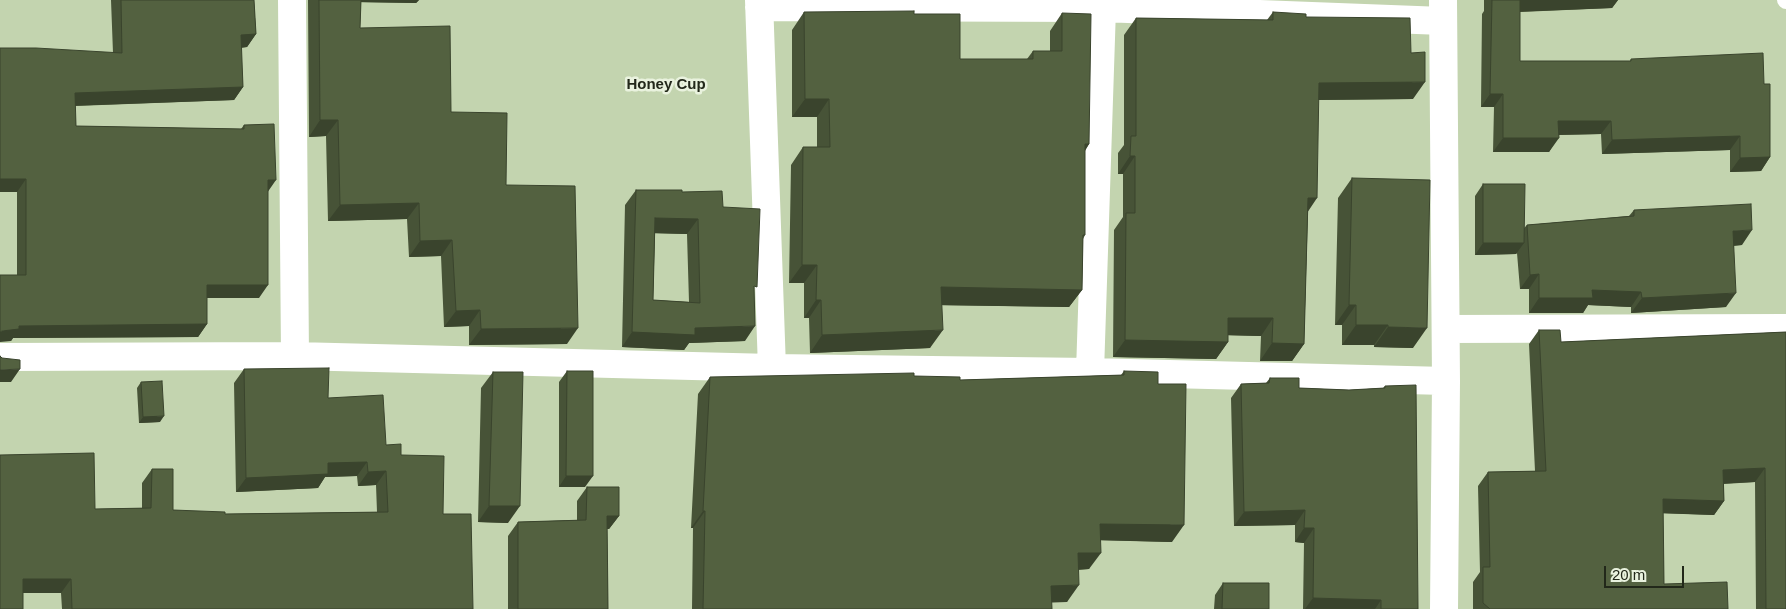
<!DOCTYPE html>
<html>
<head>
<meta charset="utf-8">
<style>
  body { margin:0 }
  #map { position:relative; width:1786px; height:609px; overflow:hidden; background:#c3d4af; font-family:Helvetica,sans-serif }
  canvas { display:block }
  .scale { position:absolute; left:1604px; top:566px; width:80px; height:22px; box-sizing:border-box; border:2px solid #22281a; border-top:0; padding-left:6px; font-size:15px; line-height:18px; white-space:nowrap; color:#22281a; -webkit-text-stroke:4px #e9f2de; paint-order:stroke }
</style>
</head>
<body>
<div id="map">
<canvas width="1786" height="609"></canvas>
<div class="scale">20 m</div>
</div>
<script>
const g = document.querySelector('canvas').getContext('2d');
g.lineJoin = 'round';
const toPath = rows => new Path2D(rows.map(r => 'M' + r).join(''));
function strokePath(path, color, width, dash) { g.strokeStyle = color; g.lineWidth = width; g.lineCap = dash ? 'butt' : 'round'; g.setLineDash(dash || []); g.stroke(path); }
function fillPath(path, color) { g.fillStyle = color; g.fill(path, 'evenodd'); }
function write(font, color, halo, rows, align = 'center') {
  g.font = font + ' Helvetica,sans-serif'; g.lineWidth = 5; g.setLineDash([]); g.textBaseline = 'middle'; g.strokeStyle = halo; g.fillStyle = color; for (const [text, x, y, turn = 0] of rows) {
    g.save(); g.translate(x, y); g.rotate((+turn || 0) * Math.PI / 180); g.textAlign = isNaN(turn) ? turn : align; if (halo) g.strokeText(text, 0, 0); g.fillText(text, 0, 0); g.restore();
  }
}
const lane = toPath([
  [1785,0,1786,1]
]);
const street = toPath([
  [292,0,295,356],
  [1443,0,1446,381,1444,609],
  [759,7,1102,8,1102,0],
  [1443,21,1102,8,1090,372,1446,381],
  [1446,329,1786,328],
  [0,357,295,356,772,368,759,0],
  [772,368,1090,372]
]);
const wall = toPath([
  [111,0,254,0,256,34,247,47,241,48,243,87,234,100,75,106,76,126,241,129,244,125,268,191,259,298,207,298,207,324,198,337,13,338,11,341,17,275,17,192,0,192,0,48,113,53],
  [308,0,419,0,416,3,361,2,360,28,451,112,506,185,567,344,469,345,469,326,444,327,441,256,409,257,407,219,328,221,326,136,309,137],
  [1484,0,1618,0,1612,8,1520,12,1520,61,1630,61,1631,59,1764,84,1770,157,1761,171,1730,172,1730,150,1602,154,1601,134,1559,135,1549,152,1493,152,1494,107,1481,107,1482,14,1484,11],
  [804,12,914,14,960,59,1027,59,1033,51,1050,51,1050,31,1062,13,1089,144,1085,151,1085,235,1083,239,1082,290,1069,307,942,305,930,348,810,353,809,318,804,318,804,283,789,283,791,165,803,147,817,147,817,117,792,117,792,30],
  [1273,12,1306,17,1411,53,1413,99,1318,100,1308,211,1304,344,1292,361,1260,361,1261,336,1228,335,1228,342,1216,359,1113,357,1114,230,1123,217,1123,174,1118,174,1118,153,1124,145,1124,35,1136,18,1267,20],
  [1352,178,1413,348,1374,347,1374,345,1342,345,1342,325,1335,325,1338,198],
  [1483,184,1524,228,1527,225,1629,216,1634,210,1742,245,1734,246,1726,307,1631,313,1631,307,1588,305,1583,313,1529,313,1529,289,1520,289,1517,253,1516,254,1475,255,1475,196],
  [636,190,682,192,723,207,745,341,689,343,684,350,622,347,625,205],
  [655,233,687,234,689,302,653,300],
  [1539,330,1561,342,1786,332,1786,609,1756,609,1755,482,1724,484,1724,501,1714,515,1663,513,1664,584,1728,609,1473,609,1473,582,1480,572,1478,486,1488,472,1535,471,1529,344],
  [244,369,328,398,386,445,401,455,443,514,473,609,62,609,61,593,23,593,0,609,95,509,142,508,142,483,152,469,173,510,225,514,377,512,376,485,358,486,357,476,325,477,318,488,236,492,234,383],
  [567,371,585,487,559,487,559,382],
  [1124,371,1158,384,1172,542,1101,540,1089,569,1078,570,1067,602,1051,602,1052,609,692,609,693,528,691,528,698,394,710,377,914,376,960,380,1121,375],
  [493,372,508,523,478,522,481,388],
  [1270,378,1299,388,1349,390,1383,388,1385,386,1418,609,1303,609,1304,543,1295,542,1295,525,1234,526,1231,398,1241,384,1266,383],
  [141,382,160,422,139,423,137,388],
  [587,487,619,516,609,529,607,529,608,609,508,609,508,536,518,522,577,520,577,501],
  [1223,583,1269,609,1214,609,1215,595]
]);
const shadedWall = toPath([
  [352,0,419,0,416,3,350,2],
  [1520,0,1618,0,1612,8,1511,12],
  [256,34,247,47,232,48,241,35],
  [1425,82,1413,99,1307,100,1319,83],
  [243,87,234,100,66,106,75,93],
  [1490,94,1503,94,1494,107,1481,107],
  [805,99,829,99,817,117,792,117],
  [320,120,338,120,326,136,309,137],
  [1558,121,1611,121,1601,134,1549,135],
  [1740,136,1730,150,1602,154,1612,140],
  [1503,138,1559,138,1549,152,1493,152],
  [1085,144,1089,144,1077,162],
  [1130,156,1135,156,1123,174,1118,174],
  [1770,157,1761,171,1730,172,1740,158],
  [0,179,26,179,17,192,0,192],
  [268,180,276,180,267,193],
  [1308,198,1317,198,1305,216],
  [419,203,407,219,328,221,340,205],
  [655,218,698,219,687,234,645,233],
  [1752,230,1742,245,1722,246,1733,231],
  [452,240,441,256,409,257,420,241],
  [1483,243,1524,243,1516,254,1475,255],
  [802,265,817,265,804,283,789,283],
  [1539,274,1529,289,1520,289,1530,275],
  [207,285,268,285,259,298,198,298],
  [941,287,1082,290,1069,307,928,305],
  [1592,290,1641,292,1631,307,1588,305,1583,313,1529,313,1539,298],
  [1736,293,1726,307,1631,313,1642,298],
  [816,300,821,300,809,318,804,318],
  [1349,305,1356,305,1342,325,1335,325],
  [480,310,469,326,444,327,456,311],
  [1228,318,1273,318,1261,336,1216,335],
  [207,324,198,337,13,338,11,341,0,342,0,332,2,331,19,326],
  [1356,325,1388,325,1374,345,1342,345],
  [755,326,745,341,689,343,684,350,622,347,632,332,695,328],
  [1388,327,1427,328,1413,348,1374,347],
  [578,328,567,344,469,345,481,329],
  [943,330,930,348,810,353,822,335],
  [1125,340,1228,342,1216,359,1113,357],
  [1272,343,1304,344,1292,361,1260,361],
  [20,369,11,382,0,382,0,370],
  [164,416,160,422,139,423,143,417],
  [367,462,357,476,325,477,318,488,236,492,246,478,328,463],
  [1765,468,1755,482,1713,484,1723,470],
  [386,471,376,485,358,486,368,472],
  [566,476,593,476,585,487,559,487],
  [1663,499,1724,501,1714,515,1653,513],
  [489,506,520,506,508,523,478,522],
  [1305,510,1295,525,1234,526,1244,512],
  [703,511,705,511,693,528,691,528],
  [607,516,619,516,609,529,598,529],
  [1100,524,1184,525,1172,542,1088,540],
  [1304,528,1314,528,1304,543,1295,542],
  [1078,553,1101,553,1089,569,1066,570],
  [23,579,71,579,61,593,13,593],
  [1079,585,1067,602,1039,603,1051,586],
  [1313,598,1381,600,1375,609,1305,609]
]);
const building = toPath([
  [121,0,254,0,256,34,241,35,243,87,75,93,76,126,244,129,244,125,274,124,276,180,268,180,268,285,207,285,207,324,19,326,19,329,2,331,0,332,0,275,26,275,26,179,0,179,0,48,36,48,122,53,121,0],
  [319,0,361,0,360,28,450,26,451,112,507,113,506,185,575,186,578,328,481,329,480,310,456,311,452,240,420,241,419,203,340,205,338,120,320,120,319,0],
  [1492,0,1520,0,1520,61,1631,61,1631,59,1763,53,1764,84,1770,84,1770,157,1740,158,1740,136,1612,140,1611,121,1558,121,1559,138,1503,138,1503,94,1490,94,1492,0],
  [914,11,914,14,960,14,960,59,1033,59,1033,51,1062,51,1062,13,1091,14,1089,144,1085,144,1085,235,1083,235,1082,290,941,287,943,330,822,335,821,300,816,300,817,265,802,265,803,147,830,147,829,99,805,99,804,12,914,11],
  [1273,12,1306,14,1306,17,1410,18,1411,53,1425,52,1425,82,1319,83,1317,198,1308,198,1304,344,1272,343,1273,318,1228,318,1228,342,1125,340,1126,213,1135,213,1135,156,1130,156,1131,136,1136,136,1136,18,1273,20,1273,12],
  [1352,178,1430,180,1427,328,1388,327,1388,325,1356,325,1356,305,1349,305,1352,178],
  [1483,184,1525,184,1524,243,1483,243,1483,184],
  [636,190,682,190,682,192,722,191,723,207,760,209,757,287,754,286,755,326,695,328,695,335,632,332,636,190],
  [655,218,698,219,700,303,653,300,655,218],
  [1751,204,1752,230,1733,231,1736,293,1642,298,1641,292,1592,290,1593,298,1539,298,1539,274,1530,275,1527,225,1634,216,1634,210,1751,204],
  [1539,330,1560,330,1561,342,1786,332,1786,609,1766,609,1765,468,1723,470,1724,501,1663,499,1664,584,1727,582,1728,609,1490,609,1483,603,1483,567,1490,567,1488,472,1546,471,1539,330],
  [0,356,2,358,20,360,20,369,0,370,0,356],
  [329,368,328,398,383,395,386,445,401,444,401,455,444,456,443,514,471,514,473,609,72,609,71,579,23,579,23,609,0,609,0,455,94,453,95,509,151,508,152,469,173,469,173,510,225,512,225,514,388,512,386,471,368,472,367,462,328,463,328,474,246,478,244,369,329,368],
  [567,371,593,371,593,476,566,476,567,371],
  [1124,371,1158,372,1158,384,1186,384,1184,525,1100,524,1101,553,1078,553,1079,585,1051,586,1052,609,703,609,705,511,703,511,710,377,914,373,914,376,960,377,960,380,1124,375,1124,371],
  [493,372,523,372,520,506,489,506,493,372],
  [1270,378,1299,378,1299,388,1349,390,1385,388,1385,386,1416,385,1418,609,1381,609,1381,600,1313,598,1314,528,1304,528,1305,510,1244,512,1241,384,1269,383,1270,378],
  [162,381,164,416,143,417,141,382,162,381],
  [587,487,619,487,619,516,607,516,608,609,518,609,518,522,586,520,587,487],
  [1223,583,1269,583,1269,609,1222,609,1223,583]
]);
const quarterNames = [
  ["Honey Cup",666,85]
];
strokePath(lane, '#fff', 16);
strokePath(street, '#fff', 28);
fillPath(wall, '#475337');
fillPath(shadedWall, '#3a442d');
fillPath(building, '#536140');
strokePath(building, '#3a442d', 1);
write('bold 15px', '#22281a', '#e9f2de', quarterNames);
</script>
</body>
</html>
